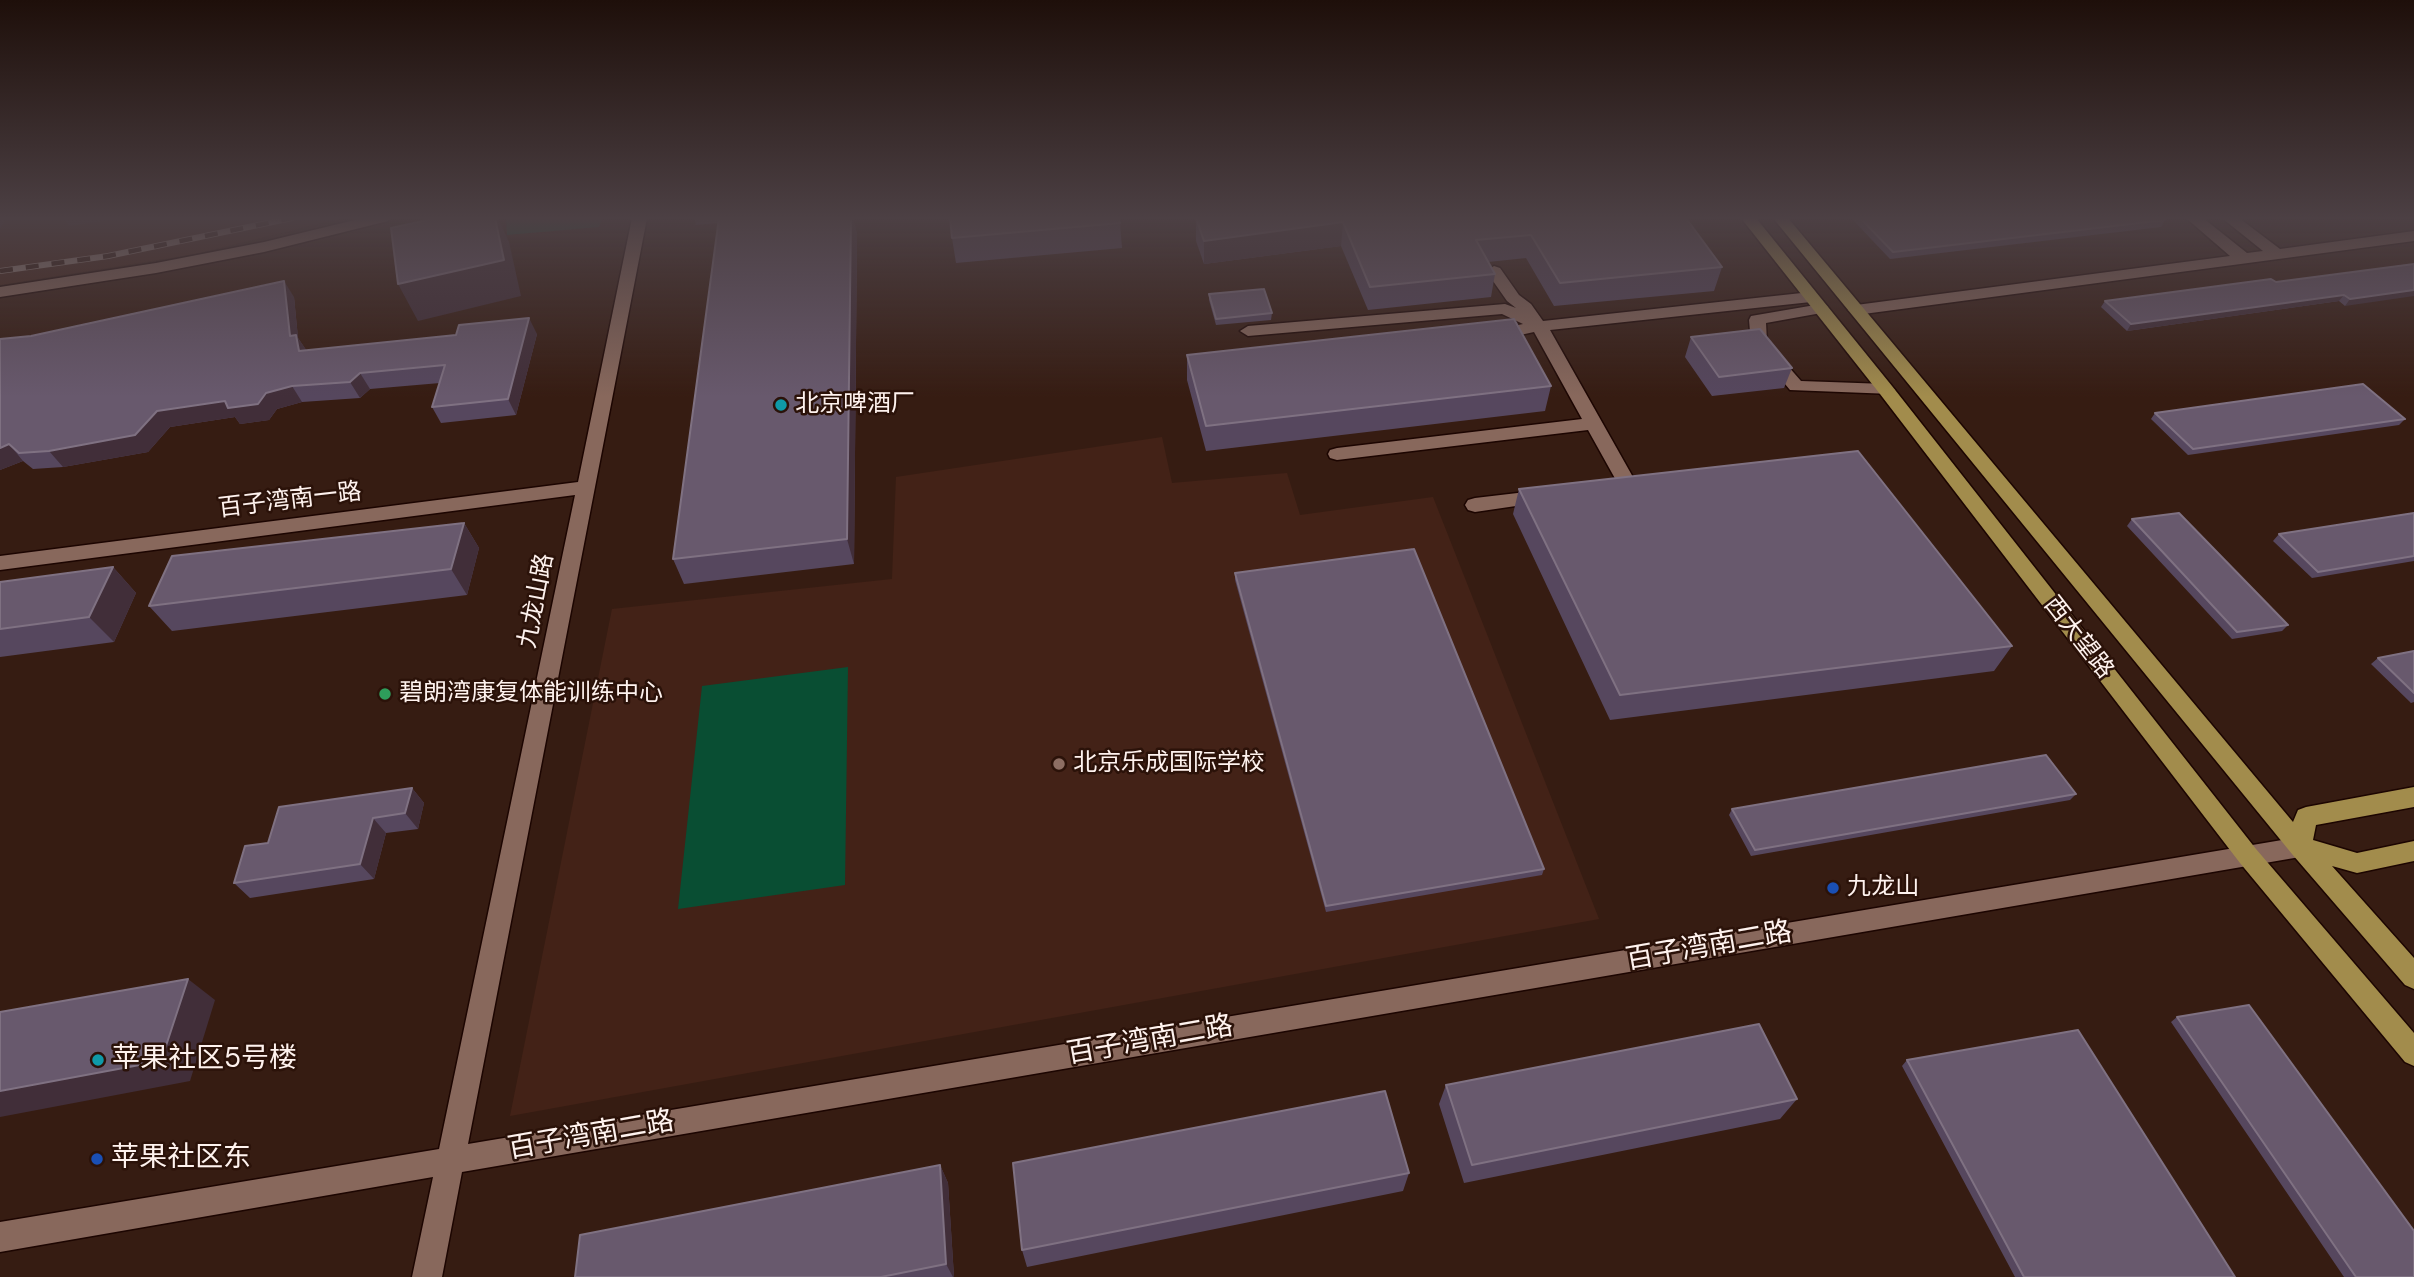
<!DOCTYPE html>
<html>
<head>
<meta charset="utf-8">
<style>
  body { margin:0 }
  canvas { display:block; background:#361c12 }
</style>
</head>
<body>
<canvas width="2414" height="1277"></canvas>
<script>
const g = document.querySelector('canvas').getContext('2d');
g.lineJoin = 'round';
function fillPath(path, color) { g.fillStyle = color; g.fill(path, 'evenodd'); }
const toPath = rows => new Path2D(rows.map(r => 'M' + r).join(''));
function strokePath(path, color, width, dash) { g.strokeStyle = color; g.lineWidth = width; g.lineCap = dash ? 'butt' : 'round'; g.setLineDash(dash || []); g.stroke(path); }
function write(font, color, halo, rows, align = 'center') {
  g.font = font + ' "DM Sans","Noto Sans SC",sans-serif'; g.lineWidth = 5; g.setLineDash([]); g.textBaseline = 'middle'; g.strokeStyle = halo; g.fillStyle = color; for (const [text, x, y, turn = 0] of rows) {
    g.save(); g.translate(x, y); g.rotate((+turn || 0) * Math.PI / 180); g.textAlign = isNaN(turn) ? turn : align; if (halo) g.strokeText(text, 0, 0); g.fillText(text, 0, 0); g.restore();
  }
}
const built = toPath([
  [0,218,343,218,195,254,0,285],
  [1162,437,1172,483,1287,473,1300,515,1433,497,1599,919,510,1116,612,609,892,579,896,477]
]);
const green = toPath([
  [506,218,602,218,599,227,507,235],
  [848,667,845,885,678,909,702,686]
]);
const minor = toPath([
  [363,218,390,218,388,221,264,252,156,273,0,297,0,287,156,263,264,242,363,218],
  [632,218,647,218,468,1144,2300,837,2308,840,2312,847,2308,854,2300,857,462,1172,442,1277,412,1277,433,1177,0,1252,0,1222,439,1149,575,495,0,570,0,556,578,482,632,218],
  [2186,218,2203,218,2247,253,2263,251,2222,218,2239,218,2280,249,2414,231,2414,241,1856,315,1848,310,1856,305,2230,256,2186,218],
  [1494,266,1500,268,1519,295,1531,304,1543,321,1811,292,1819,297,1811,302,1550,330,1638,486,1636,491,1629,492,1622,491,1588,430,1337,460,1330,458,1328,454,1330,450,1337,448,1582,419,1534,332,1493,341,1487,340,1485,336,1487,332,1523,324,1502,314,1248,336,1240,331,1248,326,1505,304,1516,308,1507,301,1486,271,1494,266],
  [1821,304,1827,306,1829,309,1827,312,1766,323,1767,342,1801,381,1886,384,1895,390,1892,394,1790,390,1751,343,1749,320,1751,316,1821,304],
  [1543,490,1550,491,1553,496,1550,501,1475,512,1468,510,1465,505,1468,500,1475,498,1543,490]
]);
const major = toPath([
  [1741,218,1756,218,1892,386,2256,849,2414,1033,2414,1066,2405,1062,2240,863,1880,394,1741,218],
  [1773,218,1788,218,2293,822,2298,810,2306,807,2414,787,2414,807,2316,825,2313,840,2357,853,2414,841,2414,861,2357,873,2332,866,2414,958,2414,989,2405,985,2292,854,1773,218]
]);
const rail = toPath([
  [0,271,108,256,292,218]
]);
const wall = toPath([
  [694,218,853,218,857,234,854,564,684,584,673,559,719,223,696,225],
  [1196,218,1686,218,1722,267,1714,291,1554,306,1526,258,1488,262,1495,274,1491,297,1368,310,1341,246,1204,264,1196,241],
  [1851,218,2162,218,2165,220,2161,227,1890,259],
  [1120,223,1122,248,956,263,952,238],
  [2414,264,2345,306,2339,301,2127,331,2101,307,2105,301,2276,282],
  [1209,294,1272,313,1271,320,1216,325,1209,300],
  [294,297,298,338,306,350,537,334,516,415,441,423,432,407,440,383,370,389,360,398,302,402,277,409,269,420,240,424,235,417,170,427,148,452,63,467,33,469,23,461,0,470,0,339,31,336],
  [1691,337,1792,368,1784,388,1712,396,1685,357],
  [1187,355,1551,386,1545,411,1206,451,1187,380],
  [2155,413,2405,419,2399,425,2188,455,2151,419],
  [1519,489,2012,646,1994,671,1610,720,1513,514],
  [2414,513,2414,561,2312,578,2273,541,2279,534],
  [2132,519,2288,625,2282,631,2232,639,2127,526],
  [464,523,479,548,467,595,172,631,149,606],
  [113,567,136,593,114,642,0,657,0,582],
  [1235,573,1544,869,1542,875,1326,912,1235,580],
  [2414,651,2414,702,2411,703,2371,664,2378,658],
  [412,788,424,803,418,829,386,833,374,879,250,898,234,883,268,843],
  [2076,794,2070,800,1751,856,1729,815,1732,809],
  [2177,1017,2414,1277,2344,1277,2171,1022],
  [1907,1060,2235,1277,2015,1277,1902,1066],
  [1446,1085,1797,1099,1780,1119,1464,1183,1439,1104],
  [940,1165,948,1183,954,1277,575,1277],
  [1409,1173,1403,1191,1027,1267,1022,1250]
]);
const shadedWall = toPath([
  [0,218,6,218,0,229],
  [71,218,124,218,69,226,65,219],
  [495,218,498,218,509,242,521,296,418,321,398,284],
  [851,218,853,218,857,234,854,564,847,539],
  [1343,222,1341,246,1204,264,1204,241],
  [284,281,294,297,298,338,307,351,309,367,290,336],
  [2414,290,2414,296,2345,306,2350,299],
  [2344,295,2339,301,2127,331,2131,324],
  [529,318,537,334,516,415,508,399],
  [360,373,370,389,360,398,350,382],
  [292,386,302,402,277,409,269,420,240,424,235,417,170,427,148,452,63,467,49,451,157,411,225,401],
  [9,444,23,461,0,470,0,448],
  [464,523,479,548,467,595,451,569],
  [113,567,136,593,114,642,89,617],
  [412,788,424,803,418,829,405,813],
  [373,818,386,833,374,879,360,864],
  [188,979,215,1000,190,1081,0,1117,0,1091],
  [940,1165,948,1183,954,1277,953,1277,946,1264]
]);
const building = toPath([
  [436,218,495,218,504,260,398,284,391,228,436,218],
  [719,218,851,218,847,539,673,559,719,218],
  [950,218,1119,218,1120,223,952,238,950,218],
  [1196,218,1686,218,1722,267,1560,283,1531,235,1476,240,1495,274,1370,287,1343,222,1204,241,1196,218],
  [1860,218,2162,218,2165,220,1893,252,1860,218],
  [2414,264,2414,290,2350,299,2344,295,2131,324,2105,301,2271,279,2276,282,2414,264],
  [284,281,290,336,296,335,299,351,456,335,459,325,529,318,508,399,432,407,445,365,360,373,350,382,292,386,266,393,258,404,228,408,225,401,157,411,135,435,49,451,19,453,9,444,0,448,0,339,31,336,284,281],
  [1264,289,1272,313,1216,319,1209,294,1264,289],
  [1514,319,1551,386,1206,426,1187,355,1514,319],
  [1760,329,1792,368,1719,377,1691,337,1760,329],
  [2363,384,2405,419,2193,449,2155,413,2363,384],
  [1858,451,2012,646,1620,695,1519,489,1858,451],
  [2179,513,2288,625,2237,632,2132,519,2179,513],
  [2414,513,2414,556,2318,572,2279,534,2414,513],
  [464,523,451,569,149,606,172,556,464,523],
  [1414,549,1544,869,1326,906,1235,573,1414,549],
  [113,567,89,617,0,629,0,582,113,567],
  [2414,651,2414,693,2378,658,2414,651],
  [2046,755,2076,794,1755,850,1732,809,2046,755],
  [412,788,405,813,373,818,360,864,234,883,245,846,268,843,279,807,412,788],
  [188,979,161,1061,0,1091,0,1012,188,979],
  [2249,1005,2414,1231,2414,1277,2356,1277,2177,1017,2249,1005],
  [1759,1024,1797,1099,1472,1165,1446,1085,1759,1024],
  [2078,1030,2235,1277,2024,1277,1907,1060,2078,1030],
  [1385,1091,1409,1173,1022,1250,1013,1163,1385,1091],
  [940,1165,946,1264,881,1277,575,1277,580,1235,940,1165]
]);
const markers = [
  [781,405,7,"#0f9aa8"],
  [385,694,7,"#2e9e5b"],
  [1059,764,7,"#8d6e63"],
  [1833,888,7,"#1a4fb4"],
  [98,1060,7,"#0f9aa8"],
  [97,1159,7,"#1a4fb4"]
];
const poiNames = [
  ["北京啤酒厂",795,405],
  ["碧朗湾康复体能训练中心",399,694],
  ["北京乐成国际学校",1073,764],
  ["九龙山",1847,888]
];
const streetNames = [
  ["百子湾南一路",290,501,-7],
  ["九龙山路",537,601,-79],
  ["西大望路",2078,638,52]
];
const nearStreetnames = [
  ["百子湾南二路",1709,947,-10],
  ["百子湾南二路",1150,1041,-10],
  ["百子湾南二路",591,1136,-10]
];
const nearPoinames = [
  ["苹果社区5号楼",112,1060],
  ["苹果社区东",111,1159]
];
fillPath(built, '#432217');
fillPath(green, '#094e33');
strokePath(minor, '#1c0501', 3);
strokePath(major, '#1c0501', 3);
fillPath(minor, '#88685c');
fillPath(major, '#a28c4c');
strokePath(rail, '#9d8a83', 6);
strokePath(rail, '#2b1209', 4.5, [13]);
fillPath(wall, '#56475e');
fillPath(shadedWall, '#412e39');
fillPath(building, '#68596d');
strokePath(building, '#7f7182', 2);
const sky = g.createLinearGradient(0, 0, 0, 397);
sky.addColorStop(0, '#1e0f0a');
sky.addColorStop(0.55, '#4c4044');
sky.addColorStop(1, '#4c404400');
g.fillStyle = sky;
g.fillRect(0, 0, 2414, 397);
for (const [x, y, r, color] of markers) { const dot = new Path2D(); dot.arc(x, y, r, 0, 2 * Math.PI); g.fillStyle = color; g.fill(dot); strokePath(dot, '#2b1209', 2.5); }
write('24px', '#fef2ee', '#2b1209', poiNames, 'left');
write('24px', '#fef2ee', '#2b1209', streetNames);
write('28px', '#fef2ee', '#2b1209', nearStreetnames);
write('28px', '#fef2ee', '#2b1209', nearPoinames, 'left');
</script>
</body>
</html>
